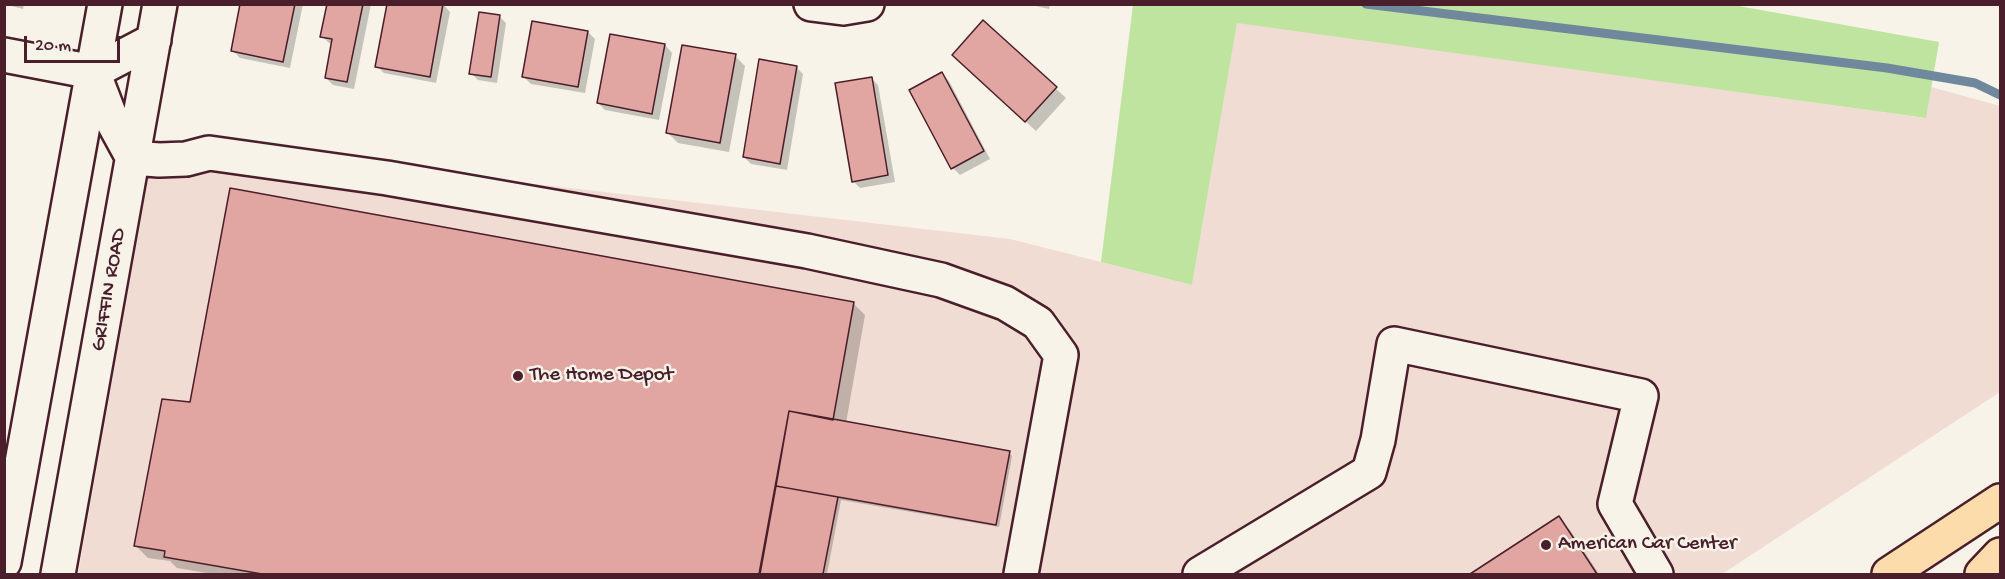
<!DOCTYPE html>
<html>
<head>
<meta charset="utf-8">
<style>
  body { margin:0 }
  #map { position:relative; width:2005px; height:579px; overflow:hidden; background:#f7f3e8; font-family:"Gochi Hand",sans-serif }
  canvas { display:block }
  .frame { position:absolute; inset:0; border:6px solid #4a1f2b; pointer-events:none }
  .scale { position:absolute; left:24px; top:36px; width:96px; height:27px; box-sizing:border-box; border:3px solid #4a1f2b; border-top:0; padding-left:8px; font-size:18px; line-height:21px; white-space:nowrap; color:#4a1f2b; -webkit-text-stroke:4px #f7f3e8; paint-order:stroke }
</style>
</head>
<body>
<div id="map">
<canvas width="2005" height="579"></canvas>
<div class="frame"></div>
<div class="scale">20 m</div>
</div>
<script>
const g = document.querySelector('canvas').getContext('2d');
g.lineJoin = 'round';
function fillPath(path, color) { g.fillStyle = color; g.fill(path, 'evenodd'); }
const toPath = rows => new Path2D(rows.map(r => 'M' + r).join(''));
function strokePath(path, color, width, dash) { g.strokeStyle = color; g.lineWidth = width; g.lineCap = dash ? 'butt' : 'round'; g.setLineDash(dash || []); g.stroke(path); }
function write(font, color, halo, rows, align = 'center') {
  g.font = font + ' "Gochi Hand",sans-serif'; g.lineWidth = 5; g.setLineDash([]); g.textBaseline = 'middle'; g.strokeStyle = halo; g.fillStyle = color; for (const [text, x, y, turn = 0] of rows) {
    g.save(); g.translate(x, y); g.rotate((+turn || 0) * Math.PI / 180); g.textAlign = isNaN(turn) ? turn : align; if (halo) g.strokeText(text, 0, 0); g.fillText(text, 0, 0); g.restore();
  }
}
const built = toPath([
  [1237,22,1925,118,1931,87,2000,106,2000,392,1722,574,78,574,155,140,1010,239,1192,285]
]);
const green = toPath([
  [1133,5,1733,5,1939,42,1926,118,1237,23,1192,285,1101,262]
]);
const shadow = toPath([
  [4,4,24,4,23,9],
  [242,4,303,4,290,68,240,58,233,51],
  [328,4,371,4,354,89,333,85,326,78,333,44,329,43,322,36],
  [389,4,443,4,450,12,436,83,384,73,377,66],
  [1027,4,1050,4,1049,9],
  [499,16,506,23,497,83,478,80,471,73],
  [983,22,1066,98,1036,131,964,65],
  [588,32,595,39,585,93,531,84,524,77],
  [665,45,672,53,659,120,605,110,598,103],
  [735,56,745,66,729,152,678,143,668,133],
  [796,67,803,74,787,170,751,164,744,157],
  [942,74,949,81,990,159,960,175,953,168,911,91],
  [871,78,878,85,895,182,860,188,853,181],
  [853,303,865,315,846,423,1009,453,1012,456,999,527,841,500,827,574,212,574,177,568,170,561,148,558,136,546,191,404],
  [1558,518,1570,530,1599,574,1473,574]
]);
const stream = toPath([
  [1366,4,1887,68,1975,83,2000,95]
]);
const building = toPath([
  [240,4,295,4,283,62,231,51,240,4],
  [327,4,363,4,347,82,325,78,332,39,320,37,327,4],
  [387,4,443,4,430,77,375,67,387,4],
  [479,12,500,15,491,77,469,74,479,12],
  [983,20,1057,87,1025,122,952,55,983,20],
  [532,21,588,31,578,87,522,77,532,21],
  [610,34,665,44,652,114,597,103,610,34],
  [682,45,736,54,720,143,666,133,682,45],
  [759,59,797,66,780,164,743,157,759,59],
  [942,72,984,151,951,169,909,90,942,72],
  [872,77,888,175,852,182,835,83,872,77],
  [230,188,854,302,833,420,789,411,759,574,262,574,164,557,165,551,134,546,162,399,190,402,230,188],
  [789,411,1010,451,996,525,776,486,789,411],
  [776,486,838,497,823,574,760,574,776,486],
  [1559,516,1597,574,1470,574,1559,516]
]);
const minor = toPath([
  [811,4,843,8,867,4],
  [4,55,93,72],
  [93,72,110,116,133,158],
  [93,72,154,40],
  [133,158,159,160,186,159,209,153,387,178,807,251,941,280,1005,303,1038,323,1061,355,1021,574],
  [4,562,105,4],
  [58,574,160,4],
  [1200,574,1369,472,1378,440,1394,344,1641,396,1615,504,1656,574]
]);
const major = toPath([
  [1889,574,2000,501],
  [1982,574,2000,555]
]);
const markers = [
  [518,376,6,"#4a1f2b"],
  [1546,545,6,"#4a1f2b"]
];
const streetNames = [
  ["GRIFFIN ROAD",110,290,-80]
];
const poiNames = [
  ["The Home Depot",530,376],
  ["American Car Center",1558,545]
];
fillPath(built, '#f0dcd3');
fillPath(green, '#bfe49f');
fillPath(shadow, '#0003');
strokePath(stream, '#6f889d', 9);
fillPath(building, '#e1a6a1');
strokePath(building, '#4a1f2b', 1.5);
strokePath(minor, '#4a1f2b', 38);
strokePath(major, '#4a1f2b', 38);
strokePath(minor, '#f7f3e8', 33);
strokePath(major, '#fddcac', 33);
for (const [x, y, r, color] of markers) { const dot = new Path2D(); dot.arc(x, y, r, 0, 2 * Math.PI); g.fillStyle = color; g.fill(dot); strokePath(dot, '#f7f3e8', 2); }
write('21px', '#4a1f2b', '#f7f3e8', streetNames);
write('21px', '#4a1f2b', '#f7f3e8', poiNames, 'left');
</script>
</body>
</html>
